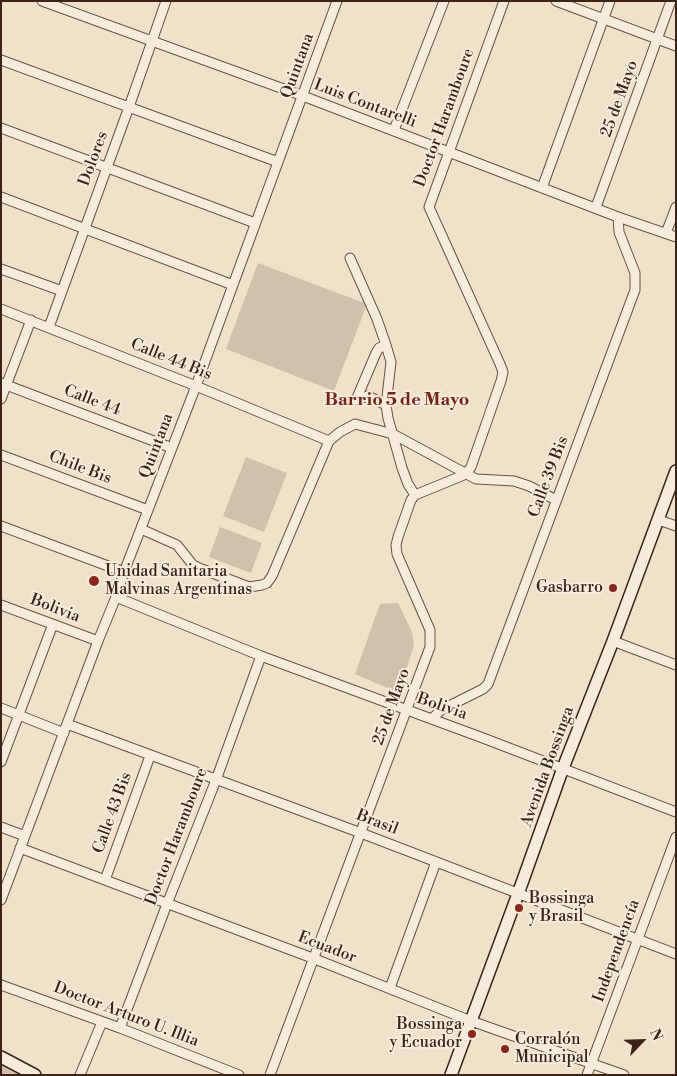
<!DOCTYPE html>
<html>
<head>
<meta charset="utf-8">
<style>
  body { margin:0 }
  #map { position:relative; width:677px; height:1076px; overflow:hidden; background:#f0e1c9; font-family:"Libre Bodoni",serif }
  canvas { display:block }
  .frame { position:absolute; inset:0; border:2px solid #3c2217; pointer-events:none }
  .north { position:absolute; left:617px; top:1016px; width:50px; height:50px; -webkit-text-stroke:4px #f5ecdc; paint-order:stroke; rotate:66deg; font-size:14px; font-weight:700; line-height:20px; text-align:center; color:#3c2217 }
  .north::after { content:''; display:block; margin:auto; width:18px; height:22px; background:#3c2217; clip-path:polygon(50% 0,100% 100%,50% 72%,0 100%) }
</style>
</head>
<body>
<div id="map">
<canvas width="677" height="1076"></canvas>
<div class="frame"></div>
<div class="north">N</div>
</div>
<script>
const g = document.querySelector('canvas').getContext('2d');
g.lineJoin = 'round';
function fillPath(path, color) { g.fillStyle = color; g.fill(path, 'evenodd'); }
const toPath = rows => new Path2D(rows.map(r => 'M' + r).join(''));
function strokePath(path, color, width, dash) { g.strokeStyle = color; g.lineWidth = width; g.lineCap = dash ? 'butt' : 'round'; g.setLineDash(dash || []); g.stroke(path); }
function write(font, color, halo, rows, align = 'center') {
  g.font = font + ' "Libre Bodoni",serif'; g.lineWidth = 4; g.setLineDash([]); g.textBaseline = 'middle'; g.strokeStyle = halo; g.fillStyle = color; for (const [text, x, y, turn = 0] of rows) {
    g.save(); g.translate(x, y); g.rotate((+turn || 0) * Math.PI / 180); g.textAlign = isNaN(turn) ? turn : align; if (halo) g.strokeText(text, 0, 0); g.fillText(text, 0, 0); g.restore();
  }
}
const green = toPath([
  [258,263,367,304,334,391,226,349],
  [246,457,287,473,264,532,223,516],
  [220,527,262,543,251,573,209,557],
  [398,603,412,632,414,645,401,686,392,690,355,674,380,604],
  [1,1065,13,1070,23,1075,1,1075]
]);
const street = toPath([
  [42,1,303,96,618,217,676,237],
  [556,1,676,46],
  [1,60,278,162],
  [1,128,255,223],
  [394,130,444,1],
  [542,188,610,1],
  [1,197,233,285],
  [596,207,671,1],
  [666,233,676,207],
  [350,258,377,319,386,345,391,362,386,405,388,418,402,468,408,484,415,495],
  [1,269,62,291],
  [1,309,196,386,329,441],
  [49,327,129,107,166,1],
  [1,383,172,448],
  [1,399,31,320],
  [356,400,376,353,379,348,386,345],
  [356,400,368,396,386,405],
  [1,455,148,510],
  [659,520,676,526],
  [1,526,124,572],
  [141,529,177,545,193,565,199,568,249,587,262,585,267,583,272,576,329,441,340,432,355,424,393,434,476,479,514,481,529,486,556,500],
  [116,597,261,656,483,738,676,812],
  [1,605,98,641],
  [613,641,676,665],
  [1,708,64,733],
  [432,719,441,710,483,689,488,684,635,290,635,273,619,232,618,217],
  [67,724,361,833,676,954],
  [1,762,53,624],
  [1,827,25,836],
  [20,848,315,959,471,1021,624,1075],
  [105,880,150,756],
  [1,900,98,641,116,597,124,572,196,386,337,1],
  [1,985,120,1028,239,1075],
  [390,988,436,862],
  [120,1028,167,904,216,780,261,656],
  [80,1075,102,1022],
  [270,1075,430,647,430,630,397,554,396,545,398,537,411,500,415,495,459,477,466,474,471,467,501,381,503,372,500,364,429,207,504,1],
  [587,1075,676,837]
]);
const secondary = toPath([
  [1,1057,35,1075],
  [451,1075,518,894,563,768,613,641,676,471]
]);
const markers = [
  [94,581,6,"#8f2418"],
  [613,588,5,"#8f2418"],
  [519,908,5,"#8f2418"],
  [472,1034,5,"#8f2418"],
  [505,1049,5,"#8f2418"]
];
const streetNames = [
  ["Quintana",298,66,-70],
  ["25 de Mayo",620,99,-70],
  ["Luis Contarelli",365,104,21],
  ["Doctor Haramboure",445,118,-70],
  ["Dolores",94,159,-70],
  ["Calle 44 Bis",171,360,22],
  ["Calle 44",92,401,21],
  ["Quintana",157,446,-69],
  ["Chile Bis",80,468,21],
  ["Calle 39 Bis",549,477,-69],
  ["Bolivia",55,609,21],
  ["25 de Mayo",392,707,-70],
  ["Bolivia",442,707,19],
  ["Avenida Bossinga",548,767,-70],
  ["Calle 43 Bis",113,813,-70],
  ["Brasil",377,823,21],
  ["Doctor Haramboure",177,837,-69],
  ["Ecuador",327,948,21],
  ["Independencía",617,951,-70],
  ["Doctor Arturo U. Illia",126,1015,21]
];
const poiNames = [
  ["Unidad Sanitaria",105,572],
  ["Malvinas Argentinas",105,590],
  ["Gasbarro",603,588,"right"],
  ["Bossinga",529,899],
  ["y Brasil",529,917],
  ["Bossinga",462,1025,"right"],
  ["y Ecuador",462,1043,"right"],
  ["Corralón",515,1040],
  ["Municipal",515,1058]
];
const neighbourhoodNames = [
  ["Barrio 5 de Mayo",397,401]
];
fillPath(green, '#d1c1ab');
strokePath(street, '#695244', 11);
strokePath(secondary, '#3c2217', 14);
strokePath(street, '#f5ecdc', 9);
strokePath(secondary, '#f5ecdc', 11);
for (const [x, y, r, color] of markers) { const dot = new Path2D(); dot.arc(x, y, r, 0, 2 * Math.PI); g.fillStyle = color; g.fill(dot); strokePath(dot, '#f5ecdc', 2); }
write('16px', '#3c2217', '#f5ecdc', streetNames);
write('16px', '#3c2217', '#f5ecdc', poiNames, 'left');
write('bold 18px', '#7a1f14', '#f5ecdc', neighbourhoodNames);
</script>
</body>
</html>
